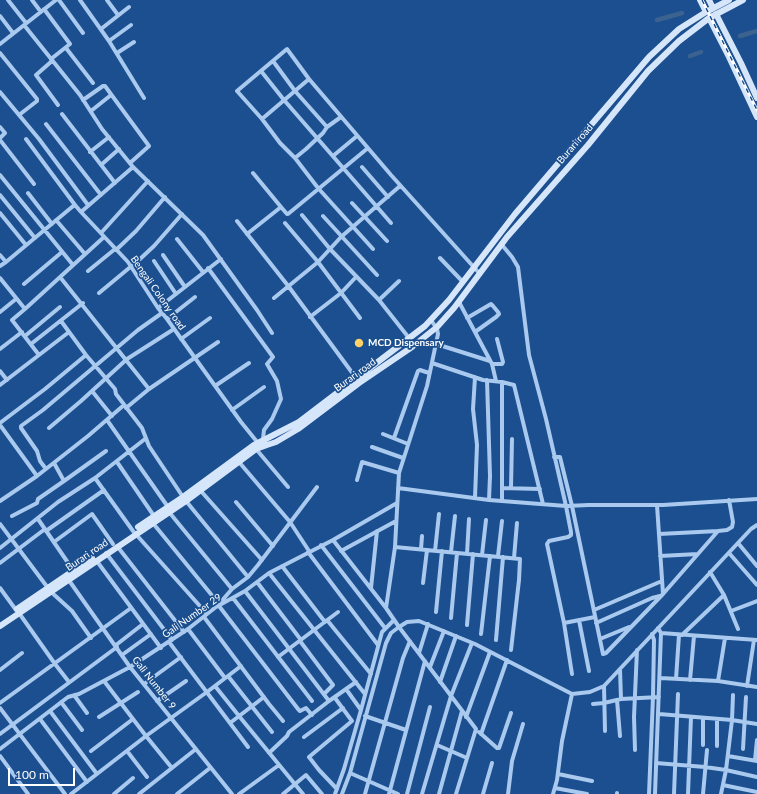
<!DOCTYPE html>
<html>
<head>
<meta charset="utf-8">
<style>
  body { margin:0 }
  #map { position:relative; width:757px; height:794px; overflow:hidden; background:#1b4f8f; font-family:Lato,sans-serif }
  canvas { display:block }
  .scale { position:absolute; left:8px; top:768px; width:67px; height:18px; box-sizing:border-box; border:2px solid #fff; border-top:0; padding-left:5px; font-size:12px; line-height:14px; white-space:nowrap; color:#fff; -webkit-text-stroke:3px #1b4f8f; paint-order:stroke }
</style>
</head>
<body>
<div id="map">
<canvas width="757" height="794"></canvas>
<div class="scale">100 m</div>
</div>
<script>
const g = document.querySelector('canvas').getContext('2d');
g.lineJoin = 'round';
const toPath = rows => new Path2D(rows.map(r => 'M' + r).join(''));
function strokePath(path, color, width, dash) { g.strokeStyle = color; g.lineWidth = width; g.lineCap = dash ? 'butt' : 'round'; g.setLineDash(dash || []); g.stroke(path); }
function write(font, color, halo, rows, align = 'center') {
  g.font = font + ' Lato,sans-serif'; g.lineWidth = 3.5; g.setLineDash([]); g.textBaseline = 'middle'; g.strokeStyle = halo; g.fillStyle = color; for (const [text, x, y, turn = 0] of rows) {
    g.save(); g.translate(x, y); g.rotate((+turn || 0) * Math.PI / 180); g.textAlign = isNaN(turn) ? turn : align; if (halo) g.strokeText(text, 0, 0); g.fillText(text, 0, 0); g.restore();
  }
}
const canal = toPath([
  [657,20,682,13],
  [740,36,757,31],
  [690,56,701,52]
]);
const minor = toPath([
  [8,0,26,23],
  [32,0,41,12],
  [59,0,83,33],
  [80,0,109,41,144,98],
  [107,0,118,15],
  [44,9,70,44,51,59],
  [0,16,13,33],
  [24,25,80,95,102,129,133,167,203,235,257,310,272,333],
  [101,29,129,7],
  [109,41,131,25],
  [0,44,56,0],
  [66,48,93,83],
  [0,53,37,99,37,101,19,115],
  [117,53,134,42],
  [52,61,36,75,58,105],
  [273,61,295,91,327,127],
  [261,71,284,100,391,223],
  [0,92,39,139,88,205],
  [83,100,103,86,105,86,149,146,130,163],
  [91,111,111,95],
  [62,114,115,183],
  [262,119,309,79],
  [46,124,101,195],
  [0,127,5,133,0,138],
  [26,139,75,205],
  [0,140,34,184],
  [90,152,109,137],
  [333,156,357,136],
  [295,158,306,149,323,133,327,127,341,117],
  [101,165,119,149],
  [133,167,81,212,128,262,158,308,167,319,241,422,258,443],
  [362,167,388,197],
  [0,175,73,265],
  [28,193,52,224],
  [0,195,35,238],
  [352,203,387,241],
  [281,207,287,214,288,214,368,148],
  [0,213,26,245],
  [302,215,330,249,379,300,409,338],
  [323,216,377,275],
  [56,220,85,254],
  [237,221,289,287,356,378],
  [101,233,148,181],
  [247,234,281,207,253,173],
  [177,239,203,272],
  [502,245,512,257,518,267,529,355,546,419,566,506,571,532,571,535,568,537,549,541,547,544,564,623,572,674],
  [373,249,318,188,295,158,280,143,262,119,237,91,287,49,309,79,391,175,480,274],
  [116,250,136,231,165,197],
  [0,255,6,262,0,266],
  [163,255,185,287],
  [440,258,463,282],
  [154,261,176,294],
  [6,262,72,207,75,205,81,212],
  [208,268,273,357,267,364,277,381,281,399,272,419,264,430,263,439],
  [88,271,115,249],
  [60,277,149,389,126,408],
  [0,278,25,309,104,237],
  [24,284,62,252],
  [99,293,140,259,154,246,182,214],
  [274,298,318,262,285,223],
  [379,300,399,281],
  [459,302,492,364,496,381],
  [158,308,221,259],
  [25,309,12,320,39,355],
  [0,312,16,299],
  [310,317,341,293,356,277],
  [360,318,318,262,341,237,400,186],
  [467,318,491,304,493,306,498,312,499,314,496,317,475,332],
  [167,319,195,297],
  [61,321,86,355,115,389,116,394,142,428,149,446,183,497],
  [25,336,60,307],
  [181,339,210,318],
  [31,344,83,303],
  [436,344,490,361],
  [0,349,22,332],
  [432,363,483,380,502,382,514,385,543,504],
  [492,364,502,364,503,362,497,339],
  [0,371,7,380],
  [475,377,473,409,477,445,475,498],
  [487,380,490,476,489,500],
  [0,385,69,332],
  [215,386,249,363],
  [149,389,218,342],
  [92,391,112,416],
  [232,410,264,387],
  [107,420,168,507],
  [0,423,45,389,86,355],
  [0,425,37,476],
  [49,428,81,401,127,359,174,329],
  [383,434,408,444],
  [394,438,418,371,420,370,429,373],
  [372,447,403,458],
  [256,449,288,487],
  [554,457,560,457,572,506,603,654,606,653,663,594,657,505],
  [117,462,154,516],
  [239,462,290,522,309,551],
  [54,463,64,481,106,451],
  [46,469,40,461,37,451,21,428,21,426,43,410,138,330,162,313],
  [95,478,133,531,207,614],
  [357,480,362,462,399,473],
  [398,488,489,500,566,506,589,505,663,505,757,499],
  [502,488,540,489],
  [511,488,512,439],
  [200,490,262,560],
  [0,501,37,476,88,436,124,405],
  [186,501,248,577],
  [502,501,502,382],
  [236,502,273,546],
  [169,512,232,589],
  [12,516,37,503,38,499,64,481],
  [38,519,73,570],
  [152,522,219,604],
  [0,524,48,588],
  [46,531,104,490],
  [659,534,718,531],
  [333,540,386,608],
  [54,542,92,514,113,544],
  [738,543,757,566],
  [321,545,385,628],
  [117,546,184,632],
  [395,547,520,559,519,580,511,650],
  [0,548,58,502,95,478,145,439],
  [421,549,422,536],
  [341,551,396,521],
  [435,551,439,514],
  [308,552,378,645],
  [451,552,455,516],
  [106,553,172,640],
  [729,553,757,585],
  [467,554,469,519],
  [482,555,486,520],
  [498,556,502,521],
  [660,556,698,554],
  [514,558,517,523],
  [96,560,161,648],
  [0,563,45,529],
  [282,566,325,622],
  [710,572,724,595,738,629],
  [269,573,365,694],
  [68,579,130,667,232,794],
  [257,582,301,640],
  [423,583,427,550],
  [0,588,16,610],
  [371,588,377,531],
  [50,591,72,611,91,638],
  [245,591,329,701,356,682],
  [663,594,718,531,727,530,732,527,733,522,729,500],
  [233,598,312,701],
  [219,604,232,589,248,577,258,565,317,487],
  [219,606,298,709,300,711,306,708,312,715],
  [594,610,662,581],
  [731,611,757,601],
  [436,612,442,551],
  [19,613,55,664,69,682],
  [204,617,269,704,283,721],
  [451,618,457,553],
  [327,620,371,674],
  [579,620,589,671],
  [564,623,595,617],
  [596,623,652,598,660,596],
  [467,625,473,554],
  [188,629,225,678],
  [661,633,757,640],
  [481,634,490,556],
  [682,635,724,595],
  [600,639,629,627],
  [496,640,503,557],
  [300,641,333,685,324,694],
  [169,642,248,747],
  [116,645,143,624],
  [419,653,428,624],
  [122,655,151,634],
  [278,657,338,612],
  [430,667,444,631],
  [620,669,621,699],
  [0,670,22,653],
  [228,676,272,732],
  [660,678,718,681,757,687],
  [676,679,679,635],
  [690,680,694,636],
  [104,681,146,736,172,768],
  [718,681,725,638],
  [440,682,456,636],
  [144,684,181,657],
  [215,686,239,716,303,794],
  [604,686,605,731],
  [747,686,754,640],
  [346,689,361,710],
  [74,695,87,713],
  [335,698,352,721,309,757,319,770,337,789],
  [617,700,620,736],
  [157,701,186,681],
  [61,702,82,730],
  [0,703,131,608],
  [593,704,604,703,621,699,659,697],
  [0,708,65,794],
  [50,711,97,774],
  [659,714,732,720,733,695],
  [365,716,406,730],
  [99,717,138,692],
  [466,717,490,652],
  [40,719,87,782],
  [230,723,264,697],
  [757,724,732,720,726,770,757,777],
  [479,732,497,748,499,748,511,713],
  [0,734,117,647],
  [481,734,507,660],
  [304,737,343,708],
  [437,745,467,758],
  [703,745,703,718],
  [717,746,717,719],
  [0,749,68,697,79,694,130,667,188,629,216,607,245,591,269,573,333,540,397,503],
  [743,749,746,697],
  [635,750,634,717,637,650],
  [91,751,133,719],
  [127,751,147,777],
  [269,753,287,736,289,732,329,701],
  [0,756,28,794],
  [728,756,757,761],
  [755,760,757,740],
  [656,763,705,767,726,770,721,794],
  [350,773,398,794],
  [558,774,592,781],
  [723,785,757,792],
  [555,788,587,794],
  [71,794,146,736,207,692,241,666],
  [114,794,133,778],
  [139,794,196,749],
  [177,794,210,768],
  [239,794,279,765],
  [283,794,306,775,322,794],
  [335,794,344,769,361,710,382,632,394,620],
  [342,794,350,773,386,643,391,633,399,627,386,608,395,547,399,473,427,386,438,334,437,329,431,320],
  [365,794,403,658,410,641],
  [389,794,425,661],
  [407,794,430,707],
  [422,794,451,696,472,643],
  [439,794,462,711],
  [456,794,476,729,399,627,407,622,419,621,475,644,572,694,590,692,604,686,751,529,757,525],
  [483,794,492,763],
  [508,794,512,761,523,724],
  [553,794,557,780,562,741,572,694],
  [617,794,617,793],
  [649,794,653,697,654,640,652,634],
  [655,794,661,633,658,628],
  [674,794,678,694],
  [688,794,691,717],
  [703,794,707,750]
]);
const secondary = toPath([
  [700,0,706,12],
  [709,0,713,8],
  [716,14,741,63,757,98],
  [709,18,729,57,757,117],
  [138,527,183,497,254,445,299,422,425,326,449,300,515,214,649,57,679,29,706,12,729,0],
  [17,609,92,558],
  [0,626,186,501,256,449,267,445,276,442,298,429,359,383,412,347,437,327,454,308,507,237,588,145,648,71,679,41,709,18,743,0]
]);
const rail = toPath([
  [702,0,757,110]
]);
const markers = [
  [359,343,5,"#ffd166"]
];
const streetNames = [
  ["Burari road",575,144,-49],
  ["Bengali Colony road",158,293,55],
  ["Burari road",355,375,-36],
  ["Burari road",87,555,-34],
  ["Gali Number 29",192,616,-35],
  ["Gali Number 9",154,683,52]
];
const poiNames = [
  ["MCD Dispensary",368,343]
];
strokePath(canal, '#3c6290', 4.5);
strokePath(minor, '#a9c9ee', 4);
strokePath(secondary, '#d6e6fa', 6);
strokePath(rail, '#fff', 3);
strokePath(rail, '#1b4f8f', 1.5, [4.5]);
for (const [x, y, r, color] of markers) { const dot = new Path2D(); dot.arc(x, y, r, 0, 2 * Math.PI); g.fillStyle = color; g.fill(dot); strokePath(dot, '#1b4f8f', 1.5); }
write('10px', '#fff', '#1b4f8f', streetNames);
write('bold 10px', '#fff', '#1b4f8f', poiNames, 'left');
</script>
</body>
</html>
